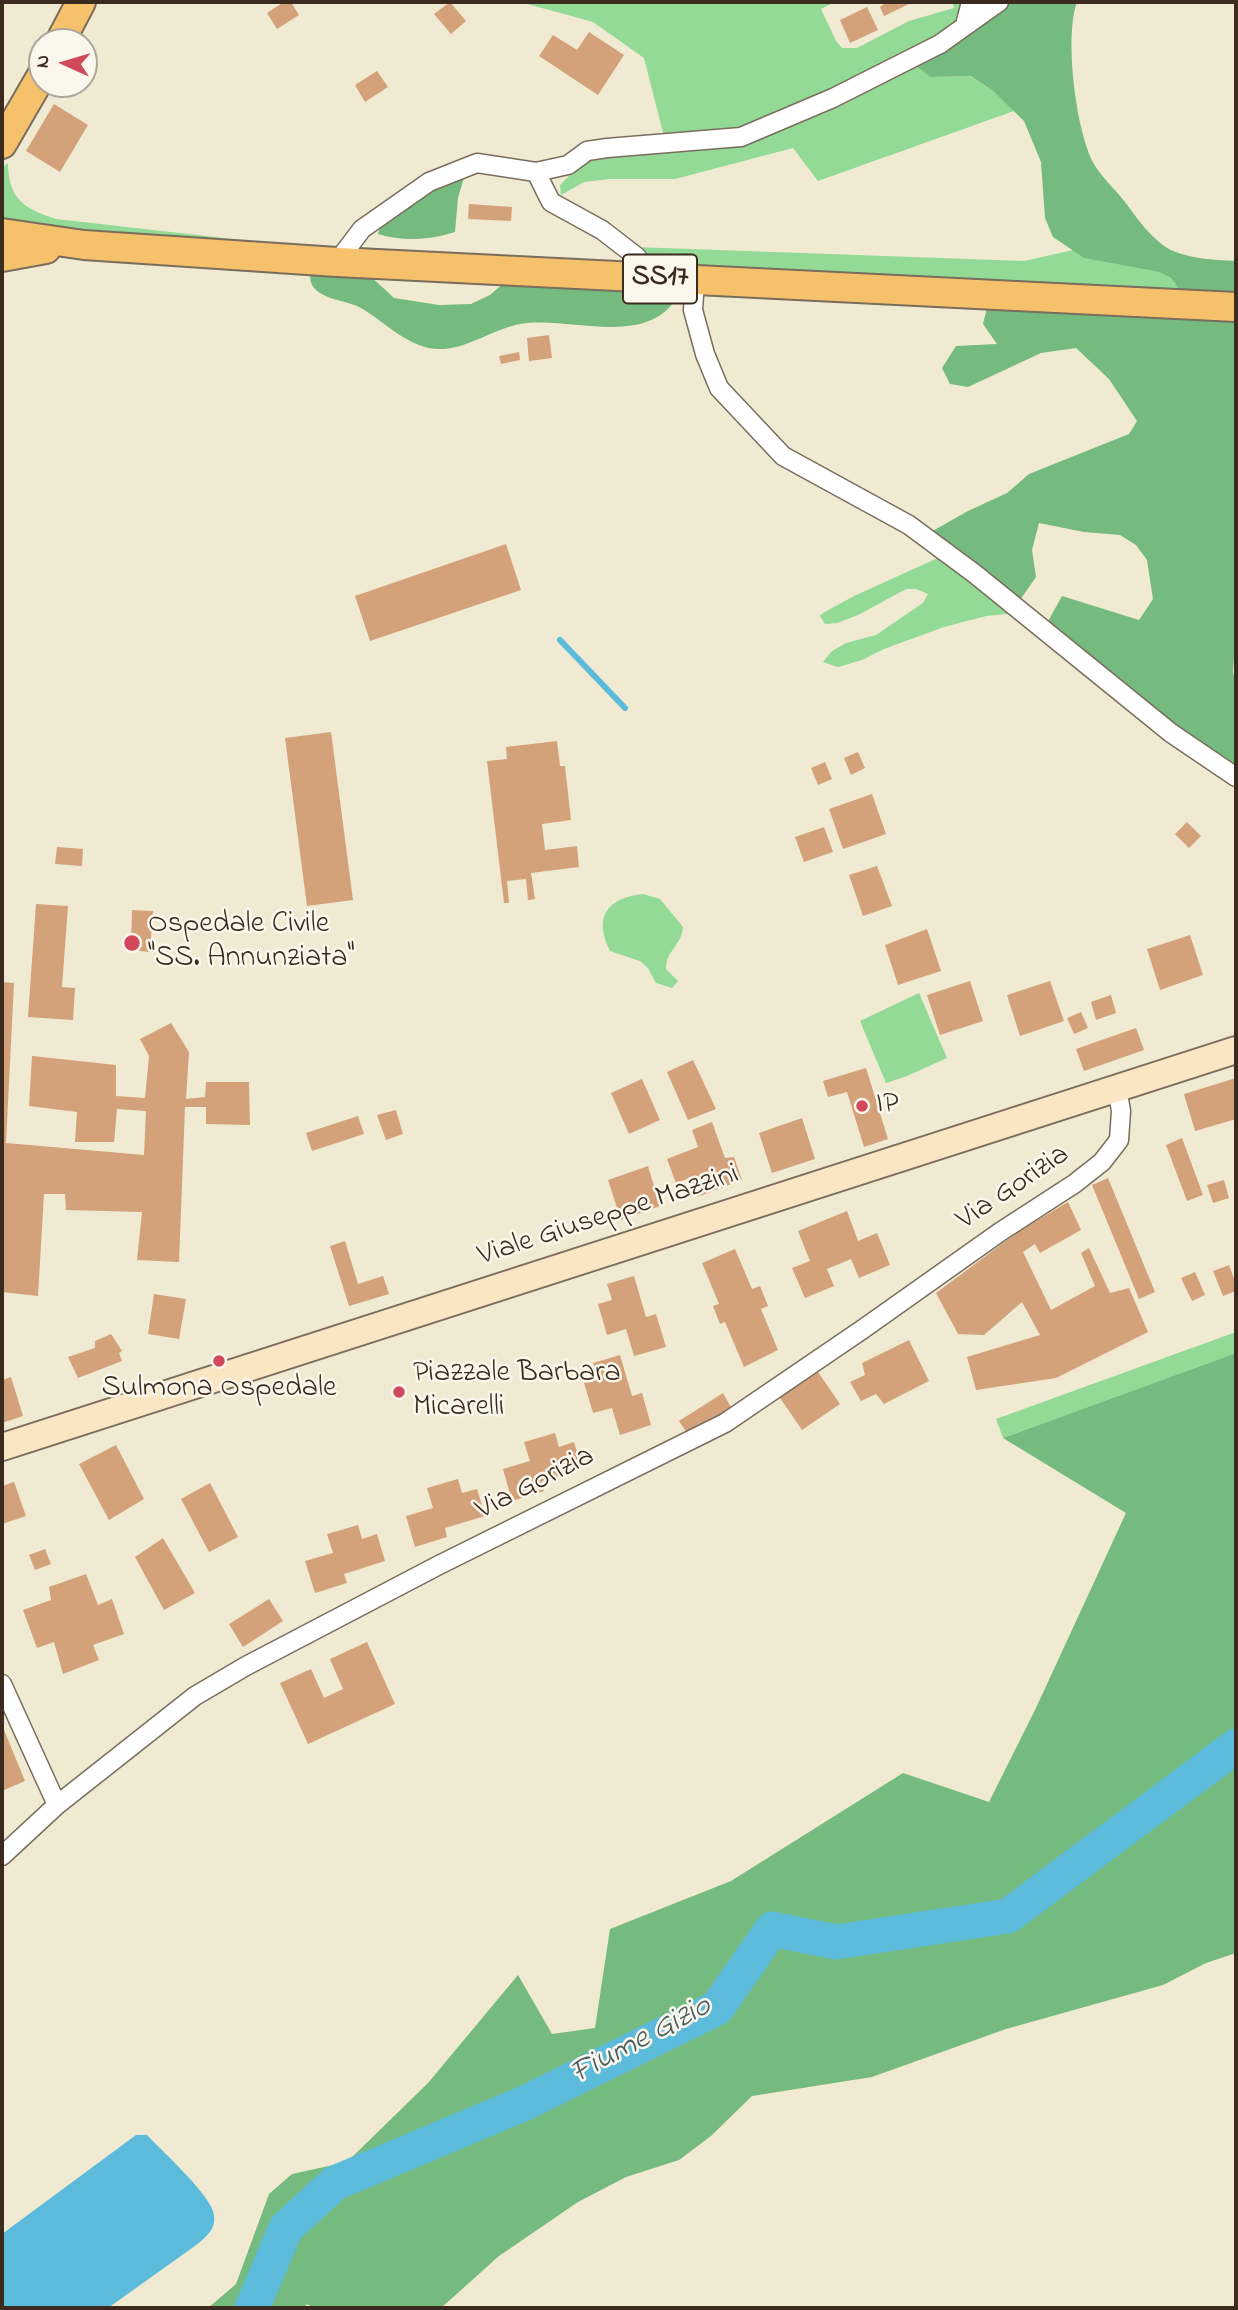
<!DOCTYPE html>
<style>
body{margin:0}
#map{position:relative;width:1238px;height:2310px;overflow:hidden;background:#efead1;font-family:"Indie Flower",sans-serif}
canvas{display:block}
.frame{position:absolute;inset:0;border:4px solid #3b2a1e;pointer-events:none}
.north{position:absolute;left:28px;top:28px;width:70px;height:70px;box-sizing:border-box;background:#fbf7ec;border:2px solid #aea59a;border-radius:50%;rotate:274deg;font-size:19px;font-weight:700;line-height:28px;text-align:center;color:#3b2a1e}
.north::after{content:'';display:block;margin:auto;width:24px;height:32px;background:#d1495b;clip-path:polygon(50% 0,100% 100%,50% 72%,0 100%)}
</style>
<div id="map">
<canvas width="1238" height="2310"></canvas>
<div class="frame"></div>
<div class="north">N</div>
</div>
<script>
const g = document.querySelector('canvas').getContext('2d');
g.lineJoin = 'round';
function fill(path, color) { g.fillStyle = color; g.fill(path, 'evenodd'); }
function stroke(path, color, width, dash) { g.strokeStyle = color; g.lineWidth = width; g.lineCap = dash ? 'butt' : 'round'; g.setLineDash(dash || []); g.stroke(path); }
function drawText(font, color, halo, rows, align = 'center') {
  g.font = font + ' "Indie Flower",sans-serif'; g.lineWidth = 5; g.setLineDash([]); g.textBaseline = 'middle'; g.strokeStyle = halo; g.fillStyle = color; for (const [text, x, y, turn = 0] of rows) {
    g.save(); g.translate(x, y); g.rotate((+turn || 0) * Math.PI / 180); g.textAlign = isNaN(turn) ? turn : align; if (halo) g.strokeText(text, 0, 0); g.fillText(text, 0, 0); g.restore();
  }
}
fill(new Path2D(`
 M520,2H835L821,9L836,41L842,48H857L909,21L954,8L952,2H999L965,25L741,137L666,144L644,58L593,22Z
 M912,63L930,77L969,76L992,90L1014,111L818,181L793,148L675,179H610L584,182L561,195L560,185L589,156L741,142Z
 M8,163C8,199 25,209 56,219L277,244L2,224V168Z
 M634,247L1024,261L1073,250L1085,258L1159,272L1171,278L1181,292L658,268Z
 M940,557L1017,613L986,616L944,627L884,649L862,660L838,667L823,662L832,651L846,643L876,635L923,603L928,594L916,589H906L858,615L837,623L825,624L820,616L823,613L854,596Z
 M643,894L660,899L683,927C681,947 666,950 666,969L678,981L672,988L656,983L648,968L640,961L610,951C593,917 607,898 643,894Z
 M919,993L947,1058L907,1076L886,1083L860,1021Z
 M1236,1332V1353L1003,1438L996,1419Z`), '#92da95');
fill(new Path2D(`
 M1012,2H1077C1064,37 1076,132 1094,164C1102,178 1115,189 1125,202C1137,218 1153,242 1173,251C1193,259 1215,260 1236,261V295L1181,292L1171,278L1159,272L1084,258L1053,237L1045,218L1041,162L1024,121L992,90L970,76L930,77L912,63L1002,5Z
 M465,174L458,198L455,232C430,240 403,242 378,234L381,224L394,211Z
 M309,269L367,273L394,298L439,305L471,304L490,295L505,282L681,290C652,352 572,315 520,324C494,329 470,347 444,349C409,351 387,322 359,307C346,300 321,300 312,285C310,281 310,273 309,269Z
 M988,304L1236,316V451L1234,453L1236,459V633L1233,671L1236,689V768L1184,737L1046,625L1062,596L1139,620L1153,599L1147,560L1136,545L1120,535L1084,532L1039,523L1032,550L1036,577L1018,603L929,533L968,511L1007,493L1029,474L1129,434L1137,421L1109,379L1076,348L1041,353L968,387L950,384L942,368L956,346L997,344L983,324Z
 M1236,1353V1953L1206,1963L1163,1985L1006,2029L872,2077L752,2096L711,2136L679,2160L626,2177L578,2202L499,2256L441,2308H314L307,2304L304,2308H208L236,2284L269,2194L292,2174L347,2162L428,2083L518,1975L552,2034L595,2028L610,1929L731,1881L903,1773L989,1802L1035,1710L1126,1513L1003,1438Z`), '#75ba7e');
fill(new Path2D(`
 M136,2135H147C161,2150 213,2197 214,2215C216,2228 208,2235 199,2243L108,2308H2V2234Z`), '#5cbbda');
stroke(new Path2D(`
 M560,640L625,708`), '#5cbbda', 6);
stroke(new Path2D(`
 M252,2308L286,2228L335,2183L525,2103L717,2008L772,1929L836,1942L1008,1916L1236,1746`), '#5cbbda', 35);
fill(new Path2D(`
 M284,2H291L299,15L277,29L267,13Z
 M450,2L466,21L451,34L434,14Z
 M887,2H908L909,4L884,16L880,7Z
 M867,7L878,30L850,43L840,20Z
 M589,32L624,55L598,95L539,56L553,35L577,50Z
 M377,71L388,87L365,102L355,85Z
 M54,104L88,125L60,172L26,151Z
 M469,204L512,207L511,221L468,219Z
 M549,335L552,358L529,361L527,338Z
 M519,352L520,360L501,364L499,356Z
 M506,544L521,590L370,641L355,596Z
 M331,732L353,900L307,906L285,738Z
 M557,741L560,766H565L571,820L542,824L545,850L577,846L579,867L531,873L535,899L528,900L526,879L507,881L509,903H504L487,761L507,759L506,747Z
 M858,752L865,768L851,775L844,758Z
 M825,762L832,779L818,785L811,768Z
 M872,794L886,834L843,849L829,809Z
 M1187,822L1201,836L1189,848L1175,834Z
 M824,827L833,852L804,862L795,837Z
 M57,847L83,849L82,866L55,864Z
 M877,866L892,906L863,916L849,875Z
 M36,904L68,906L62,987L75,988L73,1020L28,1017Z
 M132,910L153,911L150,952L131,950Z
 M927,929L941,971L898,985L885,945Z
 M1190,935L1203,975L1160,990L1147,949Z
 M970,981L983,1021L940,1035L927,995Z
 M1050,981L1064,1021L1020,1036L1007,995Z
 M2,982L14,983L6,1143L144,1155L146,1111L117,1109L114,1142H75L77,1112L29,1106L32,1056L116,1065V1096L145,1098L149,1056L140,1039L171,1023L189,1052L186,1099L205,1097L206,1082H249L250,1125L206,1124V1107H185L179,1262L137,1260L142,1212L66,1210L65,1194H44L38,1296L2,1292Z
 M1111,995L1116,1013L1096,1020L1091,1002Z
 M1081,1012L1088,1028L1074,1034L1067,1018Z
 M1136,1028L1144,1050L1084,1071L1076,1049Z
 M693,1060L716,1109L688,1120L667,1072Z
 M866,1068L888,1139L864,1147L847,1092L828,1097L823,1081Z
 M1236,1078V1119L1195,1131L1184,1094Z
 M642,1079L660,1120L629,1134L611,1093Z
 M396,1110L403,1134L386,1140L377,1115Z
 M358,1116L364,1134L312,1151L306,1133Z
 M802,1118L815,1159L772,1173L759,1133Z
 M712,1122L725,1158L734,1157L742,1180L697,1197L690,1178L676,1183L667,1159L698,1147L692,1130Z
 M1182,1138L1203,1195L1187,1201L1166,1145Z
 M648,1166L660,1206L621,1220L608,1180Z
 M1108,1178L1155,1292L1139,1299L1092,1185Z
 M1224,1180L1229,1198L1213,1203L1207,1185Z
 M1068,1202L1081,1230L1040,1253L1035,1244L1023,1252L1051,1310L1095,1286L1081,1253L1089,1248L1110,1293L1129,1288L1148,1332L1056,1378L976,1390L967,1357L1040,1335L1022,1302L984,1335L958,1334L936,1293L1018,1232Z
 M847,1211L858,1241L877,1233L890,1265L859,1278L851,1259L827,1269L834,1286L805,1298L792,1268L810,1261L798,1231Z
 M345,1241L358,1284L383,1276L389,1294L349,1306L330,1246Z
 M735,1249L752,1289L760,1286L768,1306L761,1309L778,1350L744,1367L725,1322L720,1324L713,1306L719,1304L702,1263Z
 M1229,1265L1236,1284V1291L1223,1296L1213,1271Z
 M1195,1272L1205,1295L1192,1301L1181,1278Z
 M634,1276L646,1317L656,1314L666,1347L634,1356L626,1329L607,1335L598,1304L612,1300L607,1284Z
 M154,1294L186,1299L179,1339L148,1334Z
 M111,1334L122,1351L119,1353L122,1361L78,1378L68,1357L95,1348V1341Z
 M909,1340L929,1381L884,1404L876,1394L861,1401L850,1382L865,1375L862,1363Z
 M620,1355L632,1396L642,1393L651,1425L620,1435L612,1408L593,1413L584,1383L598,1378L593,1363Z
 M816,1369L840,1404L802,1430L778,1395Z
 M11,1377L23,1416L2,1423V1380Z
 M723,1393L731,1407L689,1436L679,1421Z
 M555,1433L559,1447L574,1442L582,1469L542,1481L544,1491L512,1501L503,1469L530,1461L524,1442Z
 M116,1445L144,1499L109,1520L79,1464Z
 M458,1479L462,1493L477,1489L485,1516L445,1528L447,1537L415,1547L406,1516L433,1508L427,1488Z
 M14,1482L26,1516L2,1524V1486Z
 M210,1483L238,1537L209,1552L181,1499Z
 M358,1525L362,1539L377,1534L385,1561L344,1574L347,1583L315,1593L305,1561L333,1553L327,1534Z
 M163,1538L195,1593L164,1610L135,1557Z
 M45,1549L51,1564L35,1570L29,1555Z
 M86,1574L98,1605L112,1599L124,1634L93,1645L99,1660L63,1674L54,1642L37,1648L23,1610L51,1600L49,1587Z
 M269,1599L283,1621L243,1647L229,1624Z
 M367,1642L395,1704L308,1744L280,1683L311,1669L324,1698L343,1689L330,1659Z
 M2,1725L25,1781L2,1791Z`), '#d3a27a');
const minor = new Path2D(`
 M965,25L970,6L975,2
 M536,172L551,202L602,230L637,257L642,278
 M337,262L362,229L429,182L477,163L536,172L568,165L587,151L607,148L741,137L833,98L940,44L999,2
 M695,281L693,310L705,354L719,388L783,456L909,525L975,574L1171,733L1236,777
 M2,1684L57,1805
 M2,1856L57,1805L195,1696L246,1666L439,1565L725,1423L863,1329L1000,1232L1074,1184L1102,1162L1119,1140L1121,1111L1117,1088`);
const secondary = new Path2D(`
 M2,1447L1236,1050`);
const primary = new Path2D(`
 M60,42L81,2
 M2,144L42,75
 M2,233L84,245L337,262L1236,307
 M2,257L46,249`);
stroke(minor, '#7a6d5d', 21);
stroke(secondary, '#7a6d5d', 30);
stroke(primary, '#7a6d5d', 32);
stroke(minor, '#fff', 18);
stroke(secondary, '#fbe6c4', 26);
stroke(primary, '#f5c16b', 28);
for (const [x, y, r, color] of [
 [132,943,9,"#d1495b"],
 [862,1106,7,"#d1495b"],
 [219,1361,7,"#d1495b"],
 [399,1392,7,"#d1495b"]
]) { const dot = new Path2D(); dot.arc(x, y, r, 0, 2 * Math.PI); g.fillStyle = color; g.fill(dot); stroke(dot, '#fbf7ec', 2.5); }
for (const [x, y, w] of [
 [660,279,74]
]) { const box = new Path2D(); box.roundRect(x - w / 2, y - 24.5, w, 49, 5); g.fillStyle = '#fbf7ec'; g.fill(box); stroke(box, '#3b2a1e', 2); }
drawText('bold 28px', '#3b2a1e', null, [
 ["SS17",660,279]
]);
drawText('30px', '#3b2a1e', '#fbf7ec', [
 ["Ospedale Civile",148,926],
 ["\"SS. Annunziata\"",148,960],
 ["IP",876,1106],
 ["Piazzale Barbara",413,1375],
 ["Micarelli",413,1409],
 ["Sulmona Ospedale",219,1390,"center"]
], 'left');
drawText('30px', '#3b2a1e', '#fbf7ec', [
 ["Via Gorizia",1014,1189,-34],
 ["Viale Giuseppe Mazzini",609,1217,-18],
 ["Via Gorizia",536,1485,-27]
]);
drawText('italic 32px', '#475d60', '#fbf7ec', [
 ["Fiume Gizio",642,2042,-28]
]);
</script>
